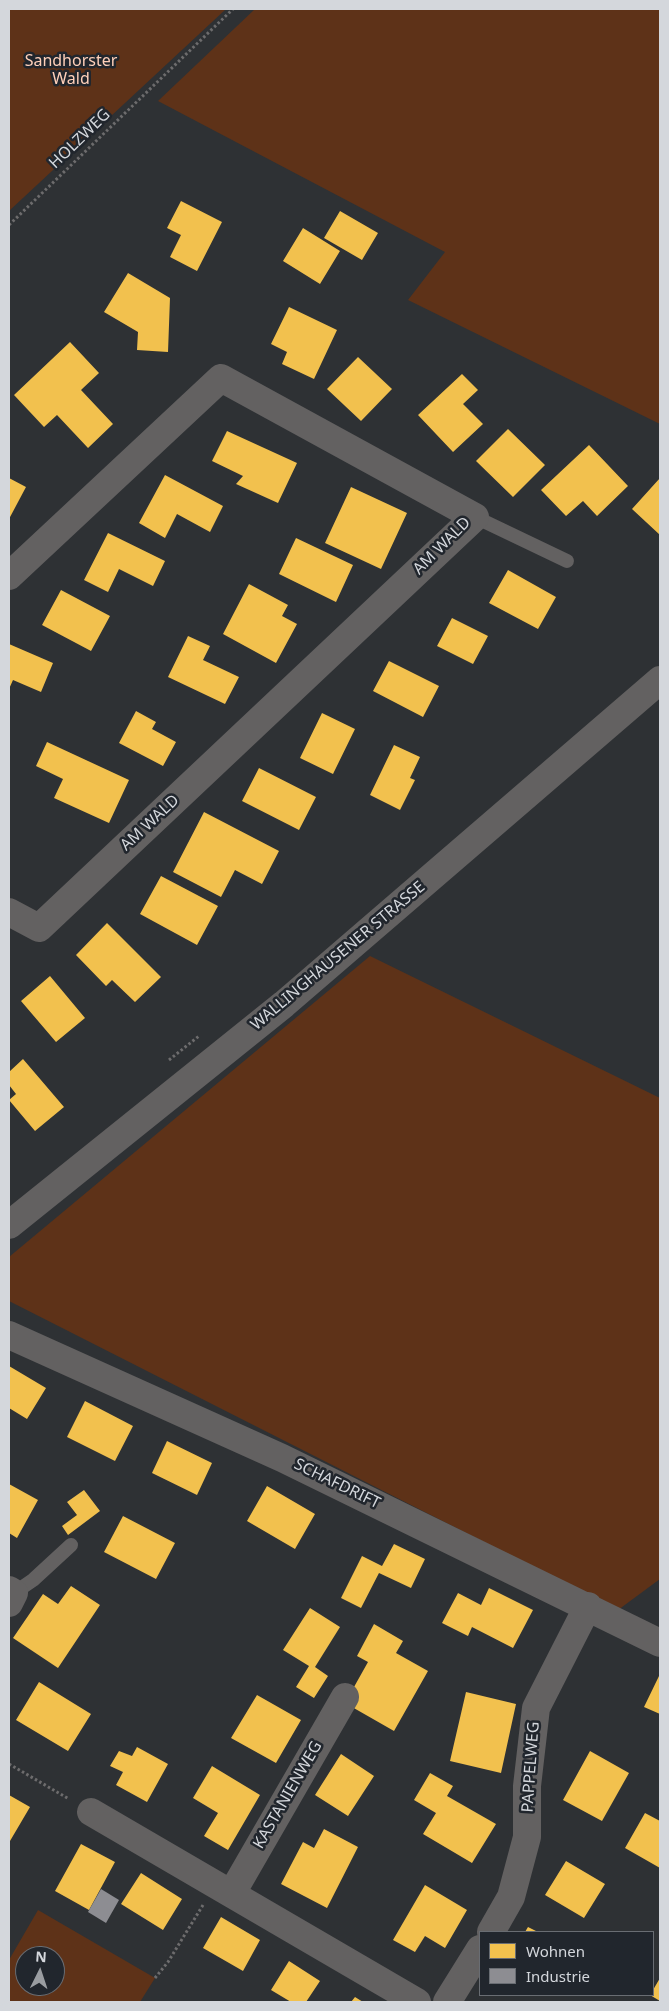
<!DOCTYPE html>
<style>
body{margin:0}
#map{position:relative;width:669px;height:2011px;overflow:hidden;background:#2e3134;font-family:"Noto Sans",sans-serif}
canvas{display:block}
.frame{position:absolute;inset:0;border:10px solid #d4d7dc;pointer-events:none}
.legend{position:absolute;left:479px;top:1931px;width:175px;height:65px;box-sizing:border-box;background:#21262d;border:1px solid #696d73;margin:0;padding:6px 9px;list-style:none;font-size:15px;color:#d4d7dc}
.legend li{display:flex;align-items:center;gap:10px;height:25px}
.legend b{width:25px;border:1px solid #696d73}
.north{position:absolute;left:15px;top:1946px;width:50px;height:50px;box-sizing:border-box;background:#21262d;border:1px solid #696d73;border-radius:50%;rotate:4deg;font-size:14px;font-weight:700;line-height:20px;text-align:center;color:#d4d7dc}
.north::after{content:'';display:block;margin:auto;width:18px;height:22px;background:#9a9da1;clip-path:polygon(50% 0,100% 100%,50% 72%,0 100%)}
</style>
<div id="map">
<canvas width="669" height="2011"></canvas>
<div class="frame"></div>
<ul class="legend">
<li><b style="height:14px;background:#f2c14e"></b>Wohnen</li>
<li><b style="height:14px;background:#8d8d92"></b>Industrie</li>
</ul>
<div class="north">N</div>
</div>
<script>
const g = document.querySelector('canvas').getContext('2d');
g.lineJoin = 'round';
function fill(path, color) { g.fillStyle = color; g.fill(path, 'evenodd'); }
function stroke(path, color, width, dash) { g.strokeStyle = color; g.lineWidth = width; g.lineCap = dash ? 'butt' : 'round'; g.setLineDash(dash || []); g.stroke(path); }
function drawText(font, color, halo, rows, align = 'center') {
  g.font = font + ' "Noto Sans",sans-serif'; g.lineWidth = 5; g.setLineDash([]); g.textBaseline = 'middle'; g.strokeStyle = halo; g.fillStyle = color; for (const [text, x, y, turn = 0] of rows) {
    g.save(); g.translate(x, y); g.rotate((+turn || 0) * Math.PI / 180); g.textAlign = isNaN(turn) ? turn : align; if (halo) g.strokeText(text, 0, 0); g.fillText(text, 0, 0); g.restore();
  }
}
fill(new Path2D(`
 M9,9H226L9,211Z
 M255,9H660V424L408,300L445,252L158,101Z
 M370,956L660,1098V1579L618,1610L9,1301V1257Z
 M38,1910L155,1978L140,2002H9V1960ZM25,1956H55V1986H25Z`), '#5e3218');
fill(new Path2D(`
 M181,201L222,222L197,271L170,257L181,235L167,228Z
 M340,211L378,233L362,260L324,238Z
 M303,228L340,251L320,284L283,261Z
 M128,273L170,298L168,352L137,350L138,332L104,312Z
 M289,307L337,330L314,379L282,364L287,352L271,344Z
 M70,342L99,373L81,390L113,424L88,448L57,415L44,427L14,395Z
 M358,357L392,389L361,421L327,389Z
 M462,374L478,390L463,404L483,424L453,452L418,415Z
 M508,429L545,465L513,497L476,461Z
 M227,431L297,463L278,503L236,484L243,476L212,461Z
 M589,445L628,486L597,516L583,501L566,516L541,490Z
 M165,475L223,506L210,532L177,514L165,538L139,523Z
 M9,478L26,487L9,519Z
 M660,478V535L632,509Z
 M351,487L407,513L381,569L325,543Z
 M108,533L165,561L153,586L119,569L108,592L84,580Z
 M296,538L353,565L336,602L279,574Z
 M508,570L556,597L538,629L489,603Z
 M249,584L288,605L282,616L297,624L276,663L223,634Z
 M61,590L110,616L91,651L42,625Z
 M452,618L488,636L473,664L437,646Z
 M188,636L210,646L203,660L239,677L225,704L168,677Z
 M9,644L53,663L41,692L13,680L9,689Z
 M389,661L439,686L423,717L373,691Z
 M136,711L156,722L152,729L176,742L163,766L119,743Z
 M322,713L355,729L333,774L300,758Z
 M47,742L129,780L109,823L54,798L63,779L36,766Z
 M394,745L420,757L410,778L415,780L400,810L370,795Z
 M259,768L316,797L299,830L242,801Z
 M204,812L279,851L262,884L235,870L221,897L173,872Z
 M161,876L218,906L197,945L140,914Z
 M107,923L161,977L135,1002L112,980L106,986L76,955Z
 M50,976L85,1018L56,1042L21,1001Z
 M23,1059L64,1107L35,1131L9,1100L16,1094L9,1085V1072Z
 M9,1366L46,1388L27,1419L9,1408Z
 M85,1401L133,1426L115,1461L67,1437Z
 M167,1441L212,1463L197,1495L152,1473Z
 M9,1484L38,1500L17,1538L9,1533Z
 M267,1486L315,1514L295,1549L247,1521Z
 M84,1490L100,1511L68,1535L62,1526L77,1515L67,1502Z
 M123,1516L175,1543L156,1579L104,1552Z
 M394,1544L425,1559L411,1588L379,1573L361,1608L341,1598L362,1556L382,1566Z
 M71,1586L100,1605L58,1668L13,1638L43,1594L58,1604Z
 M489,1588L533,1610L513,1648L472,1627L468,1636L442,1623L458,1593L481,1605Z
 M310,1608L340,1627L315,1667L328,1676L314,1698L296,1687L309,1666L283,1650Z
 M374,1624L403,1641L396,1653L428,1671L394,1731L345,1703L368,1662L357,1656Z
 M659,1676L660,1677V1714L644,1707Z
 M39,1682L91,1714L68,1751L16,1720Z
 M466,1692L516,1704L501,1773L450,1761Z
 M257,1695L301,1720L276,1763L231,1738Z
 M137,1747L168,1764L147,1802L116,1785L123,1772L110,1766L119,1751L132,1756Z
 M590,1751L629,1773L602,1821L563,1800Z
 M341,1754L374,1776L348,1816L315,1795Z
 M212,1766L260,1795L228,1850L204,1836L218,1813L193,1798Z
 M430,1773L453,1786L447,1796L496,1824L472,1863L423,1834L436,1813L414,1800Z
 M9,1795L30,1807L10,1841H9Z
 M645,1813L660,1821V1868L625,1848Z
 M324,1829L358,1847L327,1908L281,1884L303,1842L314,1848Z
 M81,1844L115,1862L89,1910L55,1891Z
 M566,1861L605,1884L584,1918L545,1895Z
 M141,1873L182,1899L163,1930L121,1904Z
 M425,1885L467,1910L445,1948L425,1936L415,1952L393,1940Z
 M221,1917L260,1940L243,1971L203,1948Z
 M528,1927L538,1932H525Z
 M289,1961L320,1981L306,2002H291L271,1990Z
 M660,1978V2001L650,1995H653V1990Z
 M355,1997L363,2002H351Z`), '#f2c14e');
fill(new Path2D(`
 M101,1889L119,1900L106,1923L88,1912Z`), '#8d8d92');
stroke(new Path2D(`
 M9,225L233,9
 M169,1060L199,1036
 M9,1764L69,1799
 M155,1978L168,1962L203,1905`), '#6d6c6d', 3, [2.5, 2.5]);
stroke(new Path2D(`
 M475,517L567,561
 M14,1593L33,1580L71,1545`), '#636161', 14);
stroke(new Path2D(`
 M9,576L221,378L475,517L39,928L9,912
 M9,1335L282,1458L660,1643
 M9,1590L14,1593L9,1603
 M91,1812L417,2002
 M232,1893L345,1697
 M491,1932L511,1897L527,1837V1786L536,1708L588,1606
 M447,2002L480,1949`), '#636161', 28);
stroke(new Path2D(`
 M9,1225L284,1004L660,680`), '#636161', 28);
drawText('16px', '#ffd0b9', '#21262d', [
 ["Sandhorster",71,61],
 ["Wald",71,79]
]);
drawText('16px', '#d4d7dc', '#21262d', [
 ["HOLZWEG",80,139,-44],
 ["AM WALD",442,546,-45],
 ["AM WALD",150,823,-43],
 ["WALLINGHAUSENER STRASSE",338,956,-40],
 ["SCHAFDRIFT",337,1484,26],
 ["PAPPELWEG",531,1767,-86],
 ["KASTANIENWEG",288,1795,-60]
]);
</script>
